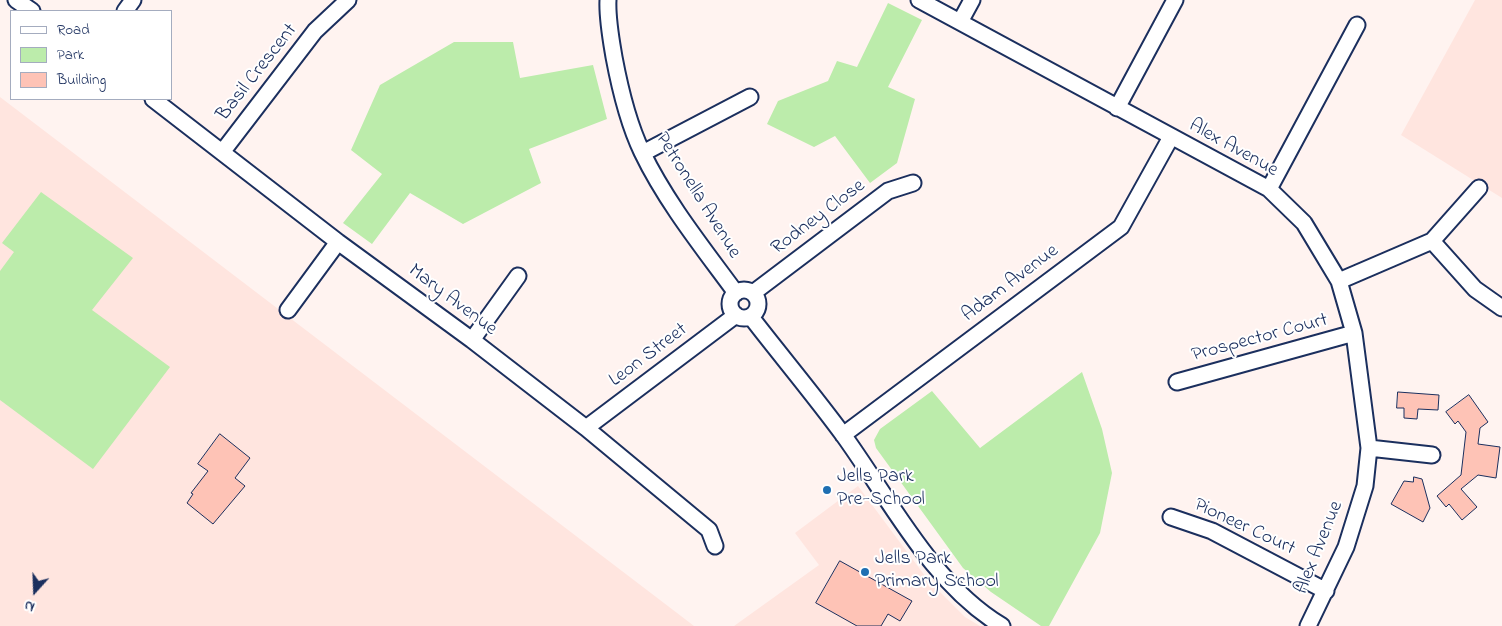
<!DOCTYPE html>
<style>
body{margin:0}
#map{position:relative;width:1502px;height:626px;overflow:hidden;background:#fff3f0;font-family:"Indie Flower",sans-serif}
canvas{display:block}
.legend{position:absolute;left:10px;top:10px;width:162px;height:90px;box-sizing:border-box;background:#fff;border:1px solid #a4acbf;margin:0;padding:6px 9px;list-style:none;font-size:15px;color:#1b2f5e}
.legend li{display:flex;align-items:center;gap:10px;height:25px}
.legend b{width:25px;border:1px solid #a4acbf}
.north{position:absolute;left:10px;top:566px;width:50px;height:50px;-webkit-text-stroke:4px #fff;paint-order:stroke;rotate:200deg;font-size:14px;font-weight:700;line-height:20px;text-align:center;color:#1b2f5e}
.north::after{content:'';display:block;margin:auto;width:18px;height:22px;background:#1b2f5e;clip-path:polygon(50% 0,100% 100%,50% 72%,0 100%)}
</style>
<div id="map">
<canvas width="1502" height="626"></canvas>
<ul class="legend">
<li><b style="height:6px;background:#fff"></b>Road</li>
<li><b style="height:14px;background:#bcecab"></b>Park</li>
<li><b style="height:14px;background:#fec3b6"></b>Building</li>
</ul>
<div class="north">N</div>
</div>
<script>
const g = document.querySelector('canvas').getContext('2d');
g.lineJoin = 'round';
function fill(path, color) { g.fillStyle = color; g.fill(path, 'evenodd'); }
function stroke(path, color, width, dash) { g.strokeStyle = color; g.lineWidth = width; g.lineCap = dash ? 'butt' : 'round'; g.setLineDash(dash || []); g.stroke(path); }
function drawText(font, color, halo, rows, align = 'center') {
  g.font = font + ' "Indie Flower",sans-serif'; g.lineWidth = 4; g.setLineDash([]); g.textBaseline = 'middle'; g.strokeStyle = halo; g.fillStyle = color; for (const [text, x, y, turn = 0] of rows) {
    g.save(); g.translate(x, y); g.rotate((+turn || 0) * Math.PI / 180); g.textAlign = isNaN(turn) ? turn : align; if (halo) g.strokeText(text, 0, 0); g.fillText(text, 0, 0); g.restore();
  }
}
fill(new Path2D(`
 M1475,0H1502V198L1401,135Z
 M0,97L681,616L694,626H0Z
 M858,486L928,580L965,617L980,626H734L819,565L795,533Z`), '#ffe5df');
fill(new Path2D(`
 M888,3L922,20L888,87L915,99L897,163L870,183L835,136L814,147L767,124L778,101L828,81L837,61L857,67Z
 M454,42H513L520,78L593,65L607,119L529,149L541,183L463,224L410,193L372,244L343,223L382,174L351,150L380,85Z
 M41,192L133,258L92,310L170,367L93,469L0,400V271L14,252L2,243Z
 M1082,372L1102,429L1112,473L1100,533L1049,626H1041L991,592L963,568L876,448L874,440L880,429L932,391L980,448Z`), '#bcecab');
const building = new Path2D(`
 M1398,392L1439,395L1438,410L1418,409L1417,419L1404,418V408H1397Z
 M1469,395L1488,422L1480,428L1478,444L1500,447L1496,478L1478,475L1461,489L1477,507L1462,520L1449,504L1446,507L1437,496L1461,475L1466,432L1458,421L1455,424L1446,412Z
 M220,434L250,458L235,478L245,486L213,524L187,503L193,494L191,493L208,471L198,464Z
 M1414,477L1422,479L1430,508L1423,522L1391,504L1404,481L1413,482Z
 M840,561L912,601L900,621L888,614L881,626H857L816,603Z`);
fill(building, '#fec3b6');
stroke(building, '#1b2f5e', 1);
const minor = new Path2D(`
 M16,0L32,11
 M608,0C607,18 611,39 614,57C620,89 628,123 642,152C666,202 703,248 736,293
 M919,0L1269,189L1304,223L1339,281L1354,333L1369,448L1365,486L1346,547L1308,626
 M125,11L133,0
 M960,22L972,0
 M153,99L338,242L472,340L586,428L709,530L715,546
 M1117,108L1175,0
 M223,151L315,31L348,0
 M643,153L750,97
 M1269,189L1357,25
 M1432,241L1475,289L1502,308
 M1339,281L1432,241L1479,188
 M730 304a14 14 0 1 1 28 0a14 14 0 1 1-28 0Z
 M753,293L888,191L913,183
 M288,310L338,242
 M751,317C781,356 814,395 844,436C891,501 932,584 1002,626
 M472,340L518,276
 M1177,382L1354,333
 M586,428L736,315
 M843,435L1121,227L1171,137
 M1369,448L1432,455
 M1171,517L1212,531L1326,591`);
stroke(minor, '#1b2f5e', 19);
stroke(minor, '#fff', 15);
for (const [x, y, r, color] of [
 [827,490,5,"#1f6fb2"],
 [865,572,5,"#1f6fb2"]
]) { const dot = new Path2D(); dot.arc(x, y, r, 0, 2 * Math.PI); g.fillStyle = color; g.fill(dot); stroke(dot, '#fff', 2); }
drawText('20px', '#1b2f5e', '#fff', [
 ["Basil Crescent",258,73,-52],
 ["Alex Avenue",1233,149,29],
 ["Petronella Avenue",697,196,58],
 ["Rodney Close",819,218,-37],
 ["Adam Avenue",1011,284,-37],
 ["Mary Avenue",452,301,37],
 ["Prospector Court",1260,339,-15],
 ["Leon Street",649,356,-37],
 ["Pioneer Court",1244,528,25],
 ["Alex Avenue",1320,548,-68]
]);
drawText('20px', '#1b2f5e', '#fff', [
 ["Jells Park",837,478],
 ["Pre-School",837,501],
 ["Jells Park",875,560],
 ["Primary School",875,583]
], 'left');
</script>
